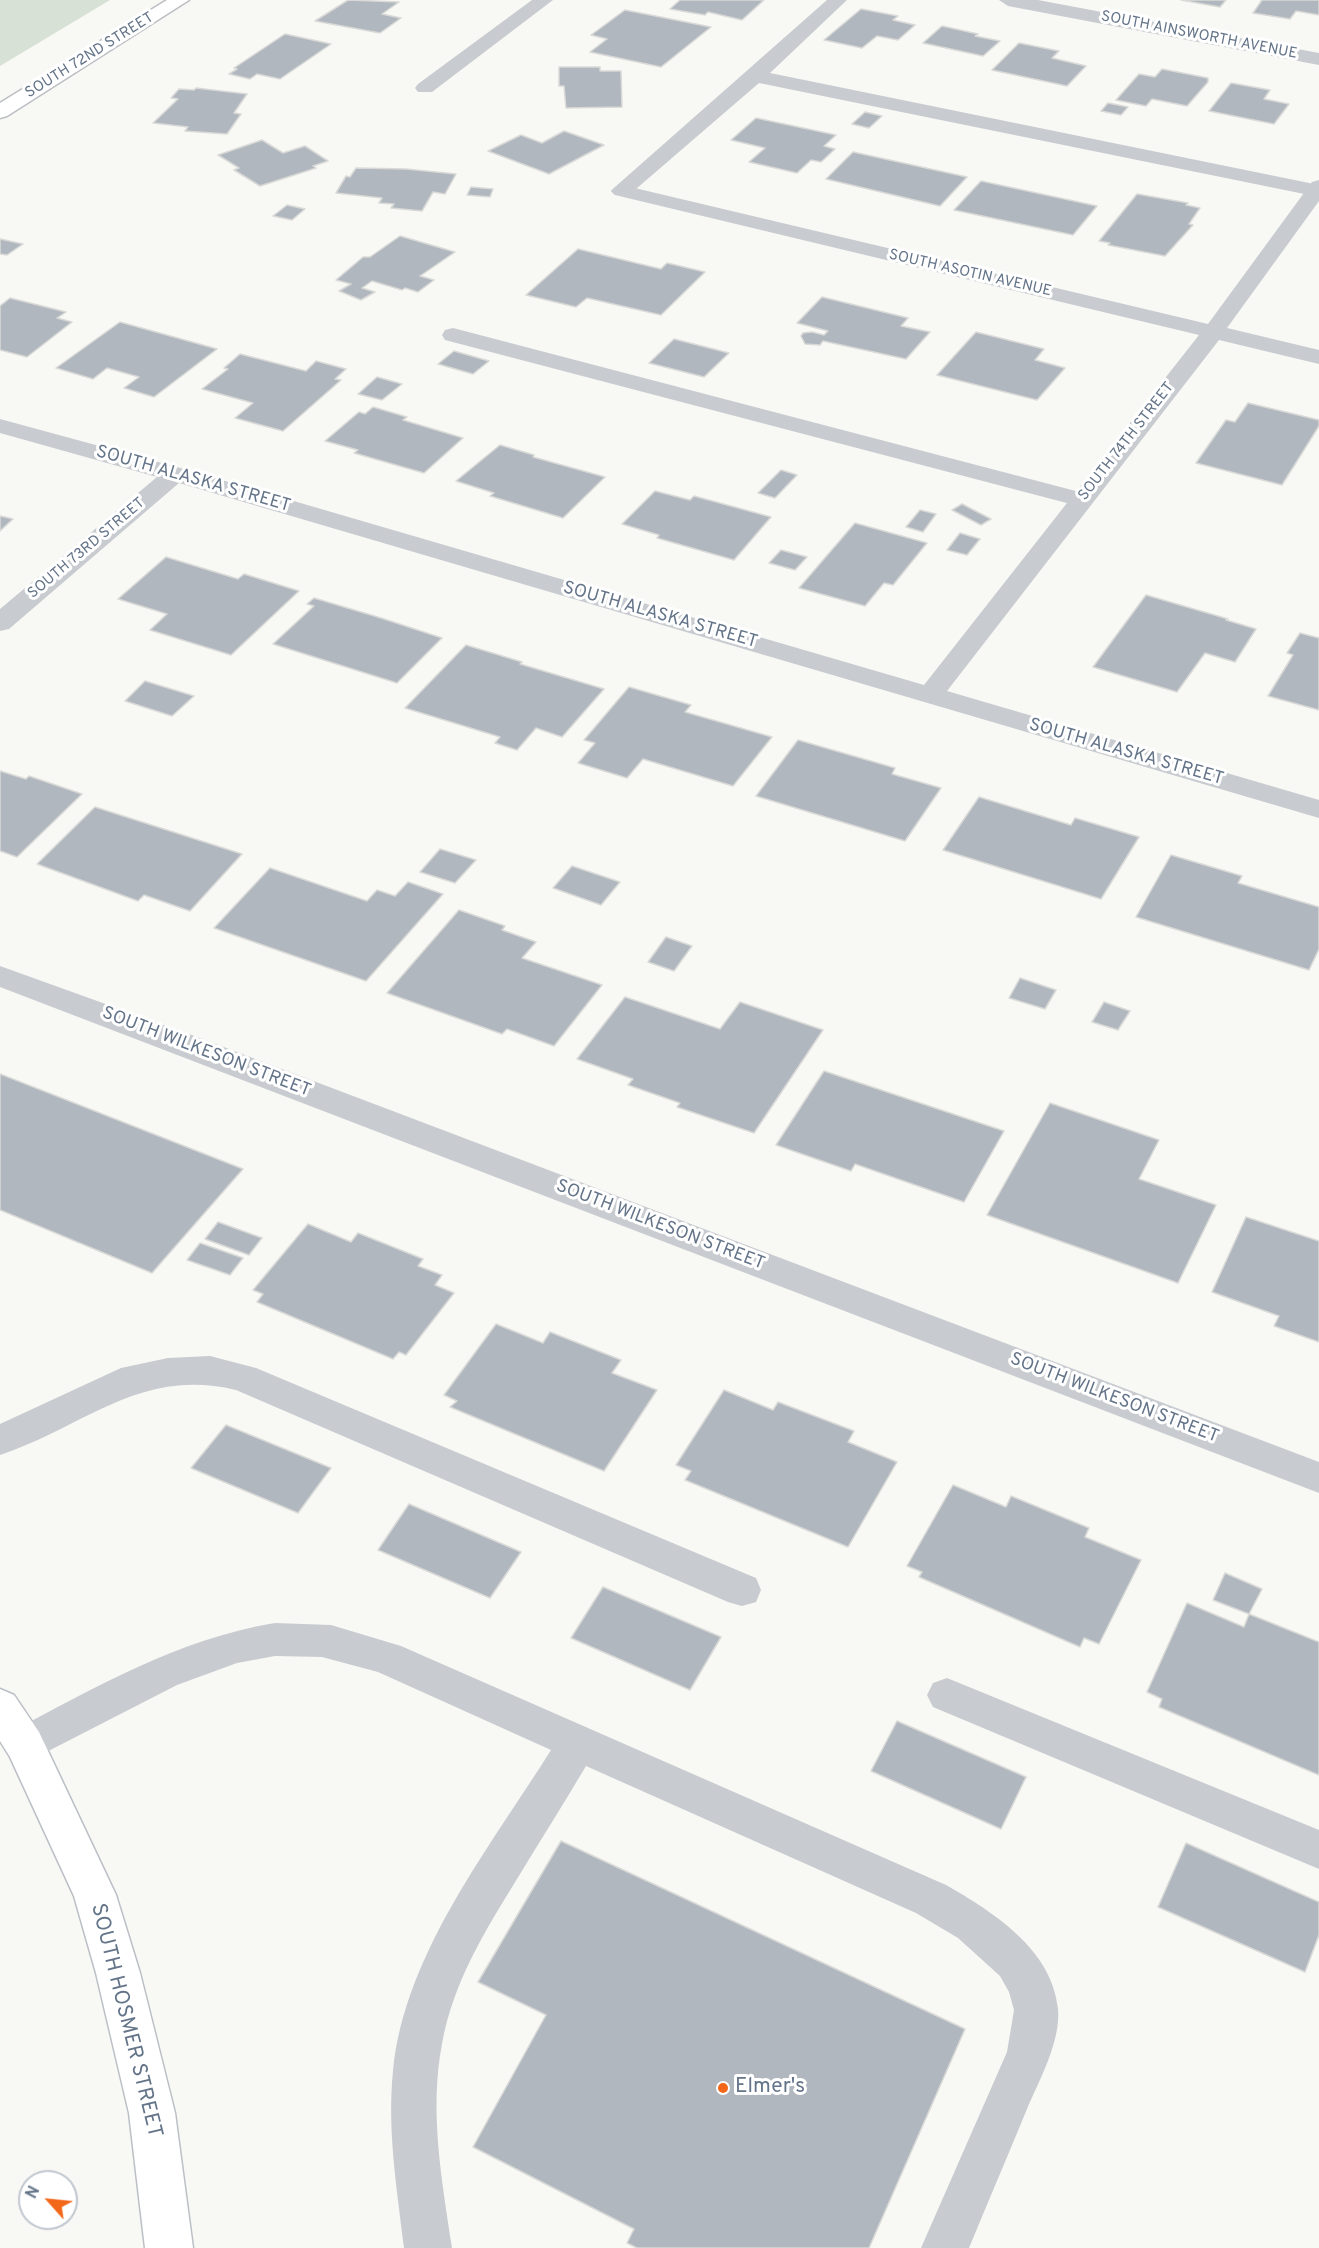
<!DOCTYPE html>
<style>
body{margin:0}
#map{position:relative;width:1319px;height:2248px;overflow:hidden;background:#f8f8f5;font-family:Overpass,sans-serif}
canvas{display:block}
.north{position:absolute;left:18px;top:2170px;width:60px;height:60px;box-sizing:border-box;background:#fff;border:2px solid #c1c7d0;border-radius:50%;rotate:297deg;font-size:16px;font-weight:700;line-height:24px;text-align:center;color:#647489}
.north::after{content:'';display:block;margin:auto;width:21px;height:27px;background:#f3671a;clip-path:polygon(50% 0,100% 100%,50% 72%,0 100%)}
</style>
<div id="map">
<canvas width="1319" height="2248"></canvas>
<div class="north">N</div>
</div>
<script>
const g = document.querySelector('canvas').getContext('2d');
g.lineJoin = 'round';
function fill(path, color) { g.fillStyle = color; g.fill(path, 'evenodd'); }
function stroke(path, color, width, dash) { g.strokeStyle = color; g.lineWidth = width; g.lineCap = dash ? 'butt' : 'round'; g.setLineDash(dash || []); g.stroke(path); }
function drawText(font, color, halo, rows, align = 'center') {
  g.font = font + ' Overpass,sans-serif'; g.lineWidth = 6; g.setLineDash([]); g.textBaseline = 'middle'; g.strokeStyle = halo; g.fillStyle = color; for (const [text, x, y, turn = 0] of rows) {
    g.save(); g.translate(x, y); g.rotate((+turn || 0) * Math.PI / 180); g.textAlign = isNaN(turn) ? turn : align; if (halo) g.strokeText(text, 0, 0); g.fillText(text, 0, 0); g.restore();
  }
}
fill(new Path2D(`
 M0,0H110L0,66Z`), '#d8e1d6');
const building = new Path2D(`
 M348,0L399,2L382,14L401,18L380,33L315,21Z
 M680,0H764L742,20L708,12L705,15L670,9Z
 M1181,0H1226L1220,7Z
 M1262,0H1319V15L1296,11L1290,19L1253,13Z
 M861,9L898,16L893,20L915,25L898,40L877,36L862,48L824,40Z
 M625,10L711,27L661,67L590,52L607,39L591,35Z
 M942,26L978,34L975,36L1000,41L983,56L923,43Z
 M285,34L331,44L280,79L257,74L250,79L229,74L237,69L234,68Z
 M1019,43L1059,51L1052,58L1086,66L1067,86L992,70Z
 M559,67H600V71H621L622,107L566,108L564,86H559Z
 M1162,69L1208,78V82L1187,106L1152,99L1146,106L1116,100L1139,74L1155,77Z
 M1231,83L1270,90L1264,99L1289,104L1274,124L1209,111Z
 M196,88L247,94L234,113L241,114L227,134L185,131L188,127L153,123L178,99L171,98L179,89L194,90Z
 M1108,103L1128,107L1121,115L1101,111Z
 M865,112L882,116L869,128L852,124Z
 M756,118L836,135L824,146L835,149L821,162L811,160L797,173L749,162L765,148L731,140Z
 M564,131L604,145L549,174L488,151L521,135L542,143Z
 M262,140L283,153L305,146L328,161L313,166L316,168L260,186L234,170L239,168L218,155Z
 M853,152L967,177L940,206L826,179Z
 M356,168L406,169L456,174L445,194L433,192L422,211L391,208L394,204L379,203L382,198L336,193L346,176L350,177Z
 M981,181L1097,206L1073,235L954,210Z
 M471,187L493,189L490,197L467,195Z
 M1137,194L1188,203L1186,205L1200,208L1189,224L1193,225L1165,256L1108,245L1110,243L1099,241Z
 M287,205L305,209L292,220L273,216Z
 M400,236L455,252L420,276L434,280L418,292L405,288L402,290L372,281L362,288L375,292L361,300L339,291L351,284L336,280L363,257H370Z
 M0,239L23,244L7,255L0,254Z
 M578,249L661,269L667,263L705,272L661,315L587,298L576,307L526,295Z
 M822,297L908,318L901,326L930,332L906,359L823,341L820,345L805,344L801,336L803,333L812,332L824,335L828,331L797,323Z
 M10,298L66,312L57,318L72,322L27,357L0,350V306Z
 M120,322L217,349L154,397L124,388L139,377L107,368L93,379L56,368Z
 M976,332L1044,349L1035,360L1065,368L1037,400L937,375Z
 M674,339L729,353L704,377L649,363Z
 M454,351L489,361L473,374L438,364Z
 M240,354L306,371L316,361L346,369L335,379L341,380L283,431L235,418L253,403L202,389L228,369L224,368Z
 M377,377L402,384L382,400L358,394Z
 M1248,403L1319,420V426L1282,485L1196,463L1226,420L1235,422Z
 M373,407L407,417L403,420L463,438L424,473L354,453L358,450L325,441L359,412L365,414Z
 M500,445L534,455L533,457L605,477L563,518L490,496L494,493L456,481Z
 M781,470L797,475L775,498L758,493Z
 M655,491L690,500L694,496L771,517L734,560L657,538L659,535L622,524Z
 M962,504L991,519L981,525L952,510Z
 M920,510L936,514L923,532L906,527Z
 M0,516L13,519L0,531Z
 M855,523L927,543L893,585L884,583L865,606L799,588Z
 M960,533L980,539L967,555L947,550Z
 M781,550L807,557L795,570L769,563Z
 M166,557L238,579L244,574L299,591L231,655L150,630L167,614L118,599Z
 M1146,595L1228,619L1226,620L1256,629L1235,662L1205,653L1177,692L1093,667Z
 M314,598L381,618L442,638L397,683L273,644L314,606L307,604Z
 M1300,633L1319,638V710L1268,696L1293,655L1287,653Z
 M466,645L522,662L520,664L604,689L562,737L536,728L517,750L495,743L500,737L405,708Z
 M145,681L194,696L172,716L125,701Z
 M629,687L691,705L685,712L772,737L733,786L643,759L627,778L578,763L595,743L584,740Z
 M798,740L895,768L892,774L941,788L905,841L756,796Z
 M0,771L26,779L29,776L82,794L17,857L0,851Z
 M979,797L1071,825L1075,818L1139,837L1101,899L943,850Z
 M95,807L242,854L190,911L144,895L138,901L37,864Z
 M440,849L476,860L455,883L420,872Z
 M1171,855L1242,876L1238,883L1319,907V949L1309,970L1136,917Z
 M572,866L620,882L601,905L553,888Z
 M270,868L367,901L377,890L395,896L408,882L443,894L366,981L214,928Z
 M459,910L505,926L502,930L536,942L522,958L602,985L554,1046L507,1029L502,1034L387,993Z
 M666,937L692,946L674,971L648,962Z
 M1020,978L1056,990L1045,1009L1009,998Z
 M625,997L720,1029L740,1002L823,1030L754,1133L677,1107L680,1103L628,1085L633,1079L577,1059Z
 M1104,1002L1130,1011L1118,1030L1092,1022Z
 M824,1071L1004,1131L964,1202L855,1164L851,1171L776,1145Z
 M0,1074L243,1169L152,1273L0,1210Z
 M1050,1103L1159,1140L1139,1179L1216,1205L1178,1283L987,1215Z
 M1246,1217L1319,1241V1342L1274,1326L1279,1316L1212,1292Z
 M218,1222L262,1238L249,1255L205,1239Z
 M308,1224L351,1242L358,1233L423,1259L418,1266L442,1275L435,1285L454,1293L406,1355L399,1352L393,1359L257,1302L263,1294L253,1290Z
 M200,1243L243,1258L230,1275L187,1260Z
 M496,1324L543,1343L550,1332L621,1360L612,1373L657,1390L604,1471L450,1407L457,1401L444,1395Z
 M724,1390L773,1410L778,1402L854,1431L848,1442L897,1462L848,1547L685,1480L691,1471L676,1465Z
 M226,1425L331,1468L298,1513L191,1468Z
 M953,1485L1006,1507L1011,1496L1089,1528L1085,1537L1141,1560L1099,1644L1084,1638L1080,1647L919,1577L922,1572L907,1566Z
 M409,1504L521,1552L490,1598L378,1550Z
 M1225,1573L1262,1589L1249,1614L1213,1600Z
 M603,1587L721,1637L690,1690L571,1638Z
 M1187,1603L1244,1627L1249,1614L1319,1642V1775L1159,1707L1162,1699L1147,1692Z
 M897,1721L1026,1777L1001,1829L871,1771Z
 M561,1841L965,2029L869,2248H637L627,2243L634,2229L473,2147L546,2015L478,1982Z
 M1186,1843L1319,1902V1935L1305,1972L1158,1907Z`);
fill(building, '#b0b7bf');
stroke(building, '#d9dad7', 1.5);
const secondary = new Path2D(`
 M0,1689L14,1695L39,1732L116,1895L140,1973L175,2113L193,2248H145L129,2113L96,1973L74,1896L10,1757L0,1741Z`);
const primary = new Path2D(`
 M167,0H189L7,116L0,118V103Z`);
stroke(secondary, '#bcc0c6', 3);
stroke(primary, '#bbbec3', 3);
fill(new Path2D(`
 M827,0H847L770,73L1319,185V197L759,83L629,195H615L611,191L615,187Z
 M453,328L1091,495L1094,500L1091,505L1082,507L445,340L442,335L445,330Z
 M210,1356L256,1368L756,1578L761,1590L756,1602L742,1606L728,1602L236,1390C139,1367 85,1427 0,1455V1424L121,1368L168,1358Z
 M275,1623L331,1625L401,1646L946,1885C993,1912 1052,1949 1058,2009C1061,2041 1039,2081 1027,2109C1008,2155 988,2202 969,2248H921L1007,2052L1014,2010L1009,1992L1000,1976L958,1938L916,1913L586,1766C564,1803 540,1841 517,1879C485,1931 453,1982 442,2044C429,2111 442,2181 452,2248H404C397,2189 387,2130 393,2071C404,1954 491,1846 551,1750L378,1672L322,1657L275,1656L237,1663L177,1685L25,1763L11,1758L5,1745L11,1732C96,1687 178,1639 275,1623Z
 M947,1678L1319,1830V1869L933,1707L927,1695L933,1683Z`), '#c8cbcf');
fill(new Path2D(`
 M532,0H553L432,92H418L415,88L418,84Z
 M999,0H1038L1319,53V65L1008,6Z
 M1319,180V201L1227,328L1319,350V364L1219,340L947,691L1319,800V818L179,483L9,629L0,631V609L157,477L0,433V419L184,469L924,685L1199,335L615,195L611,191L615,187L622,185L1208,324L1312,182Z
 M0,966L200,1038L1319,1462V1493L0,987Z`), '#c8cbcf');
fill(secondary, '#fff');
fill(primary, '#fff');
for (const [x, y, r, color] of [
 [723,2088,6,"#f3671a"]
]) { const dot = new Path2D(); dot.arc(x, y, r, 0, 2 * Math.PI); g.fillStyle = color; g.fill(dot); stroke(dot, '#fff', 2); }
drawText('15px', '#647489', '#fff', [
 ["SOUTH AINSWORTH AVENUE",1199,36,11],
 ["SOUTH 72ND STREET",90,56,-32],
 ["SOUTH ASOTIN AVENUE",970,274,13],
 ["SOUTH 74TH STREET",1127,442,-52],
 ["SOUTH 73RD STREET",87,549,-40]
]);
drawText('18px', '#647489', '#fff', [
 ["SOUTH ALASKA STREET",193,480,16],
 ["SOUTH ALASKA STREET",660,616,16],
 ["SOUTH ALASKA STREET",1126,753,16],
 ["SOUTH WILKESON STREET",206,1053,21],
 ["SOUTH WILKESON STREET",660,1226,21],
 ["SOUTH WILKESON STREET",1114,1399,21]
]);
drawText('21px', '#647489', '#fff', [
 ["SOUTH HOSMER STREET",125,2021,76]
]);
drawText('21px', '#647489', '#fff', [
 ["Elmer's",735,2088]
], 'left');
</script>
